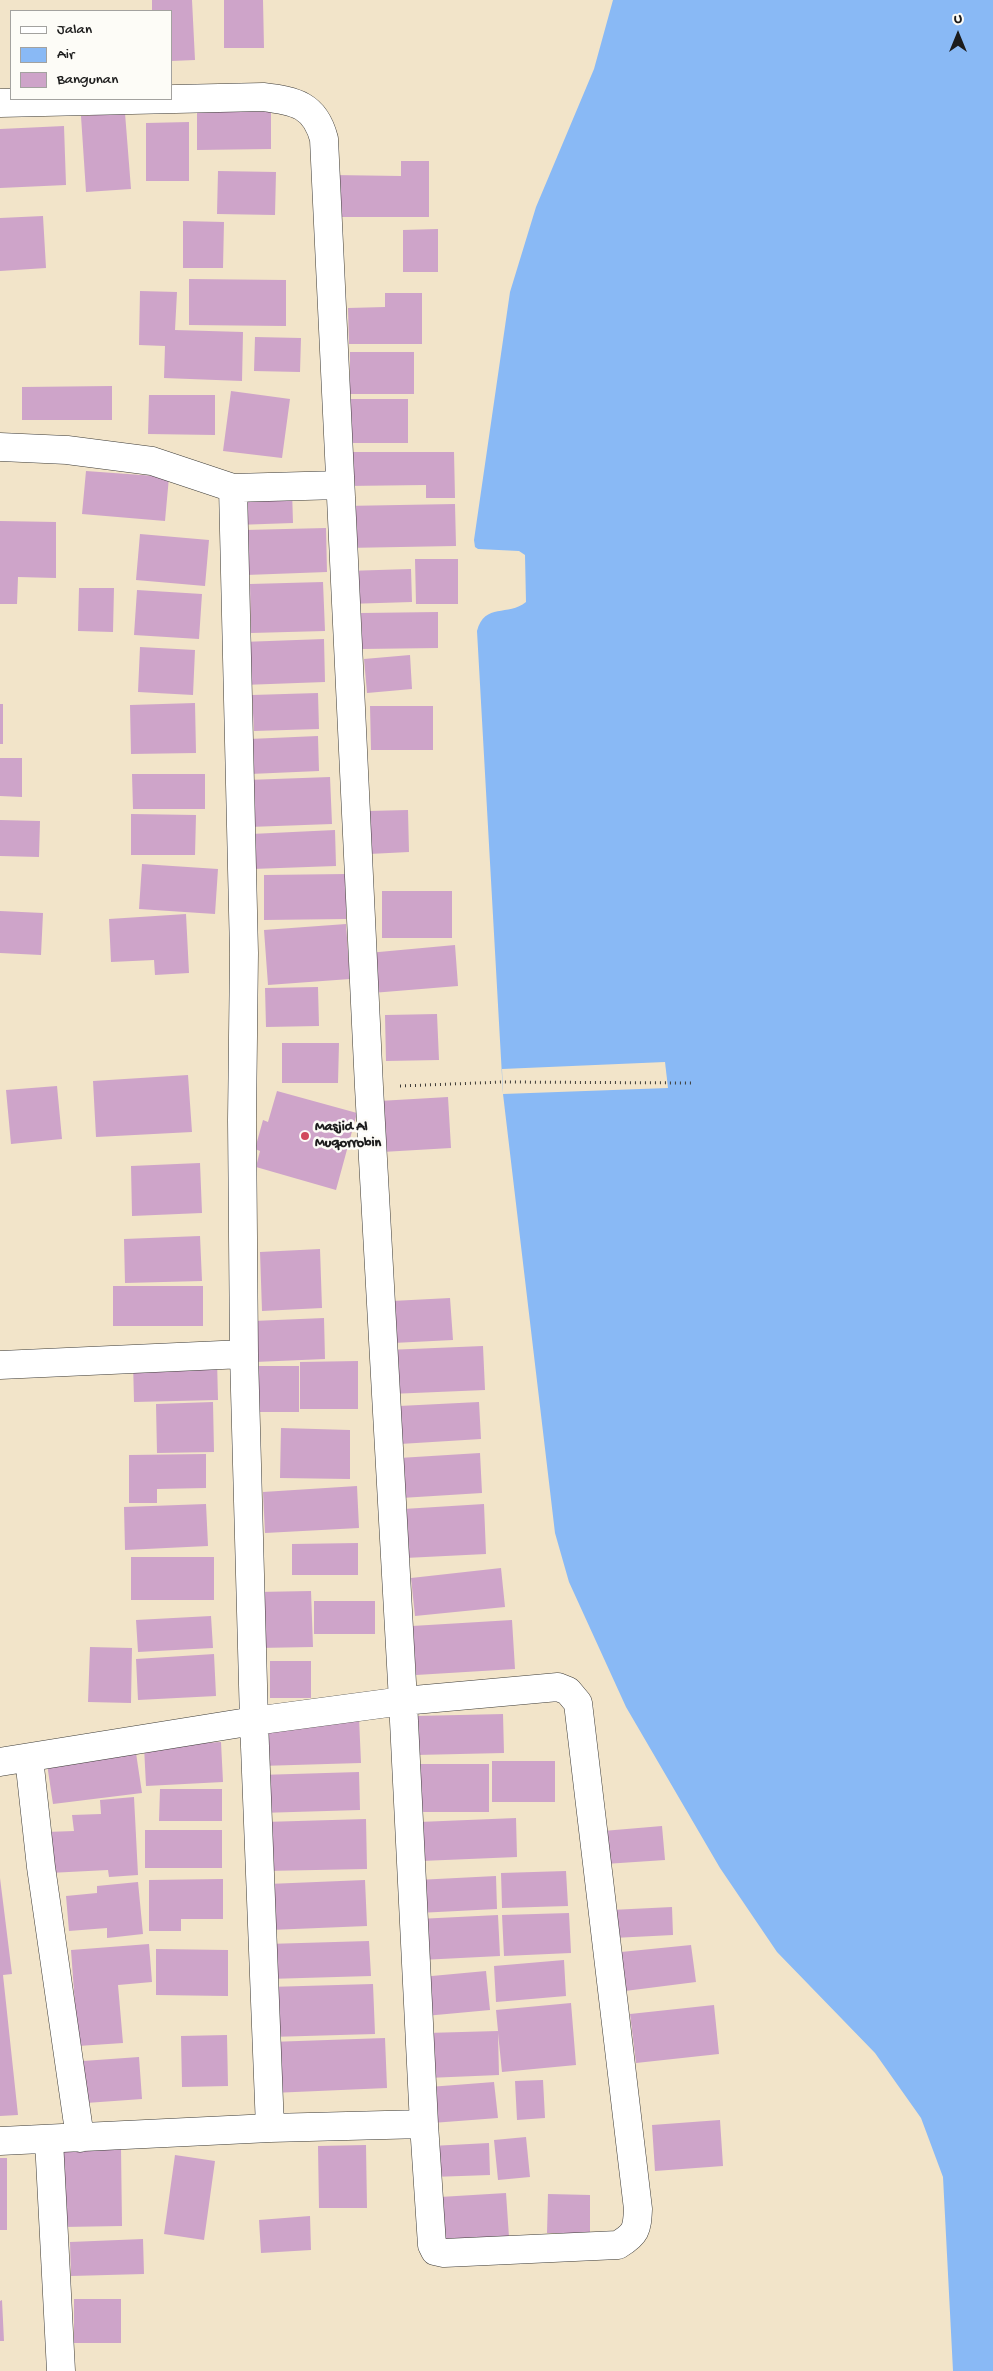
<!DOCTYPE html>
<style>
body{margin:0}
#map{position:relative;width:993px;height:2371px;overflow:hidden;background:#f2e4c9;font-family:"Gochi Hand",sans-serif}
canvas{display:block}
.legend{position:absolute;left:10px;top:10px;width:162px;height:90px;box-sizing:border-box;background:#fdfcf7;border:1px solid #a3a29f;margin:0;padding:6px 9px;list-style:none;font-size:15px;color:#1c1c1c}
.legend li{display:flex;align-items:center;gap:10px;height:25px}
.legend b{width:25px;border:1px solid #a3a29f}
.north{position:absolute;left:933px;top:10px;width:50px;height:50px;-webkit-text-stroke:4px #fdfcf7;paint-order:stroke;rotate:0deg;font-size:14px;font-weight:700;line-height:20px;text-align:center;color:#1c1c1c}
.north::after{content:'';display:block;margin:auto;width:18px;height:22px;background:#1c1c1c;clip-path:polygon(50% 0,100% 100%,50% 72%,0 100%)}
</style>
<div id="map">
<canvas width="993" height="2371"></canvas>
<ul class="legend">
<li><b style="height:6px;background:#fff"></b>Jalan</li>
<li><b style="height:14px;background:#89b9f5"></b>Air</li>
<li><b style="height:14px;background:#cea4c9"></b>Bangunan</li>
</ul>
<div class="north">U</div>
</div>
<script>
const g = document.querySelector('canvas').getContext('2d');
g.lineJoin = 'round';
function fill(path, color) { g.fillStyle = color; g.fill(path, 'evenodd'); }
function stroke(path, color, width, dash) { g.strokeStyle = color; g.lineWidth = width; g.lineCap = dash ? 'butt' : 'round'; g.setLineDash(dash || []); g.stroke(path); }
function drawText(font, color, halo, rows, align = 'center') {
  g.font = font + ' "Gochi Hand",sans-serif'; g.lineWidth = 5; g.setLineDash([]); g.textBaseline = 'middle'; g.strokeStyle = halo; g.fillStyle = color; for (const [text, x, y, turn = 0] of rows) {
    g.save(); g.translate(x, y); g.rotate((+turn || 0) * Math.PI / 180); g.textAlign = isNaN(turn) ? turn : align; if (halo) g.strokeText(text, 0, 0); g.fillText(text, 0, 0); g.restore();
  }
}
fill(new Path2D(`
 M613,0H993V2371H953L943,2177L921,2118L875,2053L777,1952L720,1868L626,1707L569,1582L555,1533L503,1094L477,631C485,602 508,617 526,602L525,555L519,551L478,549L475,547L474,540L510,292L536,207L594,69Z`), '#89b9f5');
fill(new Path2D(`
 M665,1062L668,1088L503,1094L502,1069Z`), '#f2e4c9');
fill(new Path2D(`
 M152,0H192L195,60L171,61V11H152Z
 M224,0H263L264,48H224Z
 M271,107V149L197,150V108Z
 M125,113L131,189L86,192L81,116Z
 M189,122V181H146V123Z
 M64,126L66,185L0,188V129Z
 M401,161H429V217H333V175L401,176Z
 M218,171L276,172L275,215L217,214Z
 M43,216L46,268L0,271V218Z
 M183,221L224,222L223,268H183Z
 M438,229V272H403V230Z
 M189,279L286,280V326L189,325Z
 M140,291L177,292L175,330L243,332L242,381L164,378L165,346L139,345Z
 M385,293H422V344H349L348,308L385,307Z
 M255,337L301,338L300,372L254,371Z
 M350,352H414V394H350Z
 M112,386V420H22V387Z
 M231,391L290,399L282,458L223,451Z
 M149,395H215V435L148,434Z
 M349,399H408V443H349Z
 M346,452H454L455,498H426V485L346,486Z
 M86,471L169,477L165,521L82,514Z
 M292,490L293,523L236,525L235,492Z
 M455,504L456,546L345,548L344,506Z
 M0,521L56,522V578L18,577L17,604H0Z
 M326,528L327,572L246,575L245,530Z
 M140,534L209,540L205,586L136,580Z
 M415,559H458V604H416Z
 M411,569L412,602L347,604L346,571Z
 M323,582L325,631L251,633L250,584Z
 M79,588H114L113,632L78,631Z
 M137,590L202,594L199,639L134,635Z
 M438,612V648L362,649L361,613Z
 M324,639L325,682L243,685L242,642Z
 M140,647L195,650L193,695L138,692Z
 M410,655L412,689L367,693L364,659Z
 M318,693L319,729L254,731L252,695Z
 M195,703L196,753L131,754L130,705Z
 M0,704H3V744H0Z
 M370,706H433V750H371Z
 M318,736L319,771L250,774L249,739Z
 M0,758H22V797L0,796Z
 M132,774H205V809H133Z
 M330,777L332,824L249,827L247,780Z
 M408,810L409,852L369,854L368,811Z
 M131,814L196,815L195,855H131Z
 M0,820L40,821L39,857L0,856Z
 M335,830L336,866L252,869L251,834Z
 M142,864L218,869L215,914L139,909Z
 M346,874V919L264,920V875Z
 M382,891H452V938H382Z
 M0,911L43,913L41,955L0,953Z
 M186,914L189,973L155,975L154,960L111,962L109,919Z
 M346,924L350,979L268,985L264,930Z
 M455,945L458,986L372,993L368,953Z
 M318,987L319,1026L266,1027L265,988Z
 M437,1014L439,1060L386,1061L385,1015Z
 M282,1043H339L338,1083H282Z
 M188,1075L192,1132L96,1137L93,1081Z
 M57,1086L62,1139L11,1144L6,1090Z
 M277,1091L357,1113L336,1190L256,1167L260,1151L255,1149L263,1120L268,1122Z
 M448,1097L451,1148L382,1152L379,1101Z
 M200,1163L202,1213L132,1216L131,1166Z
 M200,1236L202,1281L125,1283L124,1239Z
 M320,1249L322,1308L262,1311L260,1252Z
 M113,1286H203V1326H113Z
 M450,1298L453,1340L393,1343L392,1301Z
 M324,1318L325,1359L255,1362L253,1321Z
 M483,1346L485,1390L390,1394L387,1350Z
 M217,1359L218,1400L134,1402L133,1361Z
 M358,1361V1409H300V1362Z
 M247,1366H299V1412H247Z
 M213,1402L214,1452L157,1453L156,1404Z
 M479,1402L481,1439L400,1444L399,1406Z
 M281,1428L350,1430V1479L280,1478Z
 M480,1453L482,1493L401,1498L399,1458Z
 M206,1454V1488L157,1489V1503H129V1455Z
 M357,1486L359,1528L265,1533L263,1492Z
 M206,1504L208,1546L125,1550L124,1507Z
 M484,1504L486,1554L405,1558L403,1509Z
 M358,1543V1575H292V1544Z
 M131,1557H214V1600H131Z
 M501,1568L505,1607L415,1616L411,1578Z
 M311,1591L313,1647L258,1648L257,1592Z
 M314,1601H375V1634H314Z
 M211,1616L213,1648L138,1652L136,1620Z
 M512,1620L515,1669L416,1675L412,1626Z
 M90,1647L132,1648L131,1703L88,1702Z
 M214,1654L216,1696L138,1700L136,1659Z
 M270,1661H311V1698H270Z
 M503,1714L504,1753L416,1755L415,1716Z
 M359,1718L361,1763L260,1766L258,1721Z
 M221,1742L223,1782L146,1786L144,1746Z
 M136,1753L142,1793L53,1804L47,1764Z
 M492,1761H555V1802H492Z
 M415,1764H489V1812H415Z
 M359,1772L360,1810L260,1813L259,1775Z
 M160,1789H222V1821H159Z
 M134,1797L138,1875L109,1877L108,1870L49,1873L46,1832L74,1831L72,1815L101,1814L100,1800Z
 M516,1818L517,1857L421,1861L419,1822Z
 M366,1819L367,1869L265,1871L264,1822Z
 M662,1826L665,1860L605,1864L603,1831Z
 M145,1830H222V1868H145Z
 M566,1871L568,1906L502,1908L501,1873Z
 M496,1876L497,1909L418,1913L417,1880Z
 M0,1878L12,1974L3,1975L18,2115L0,2116Z
 M223,1879V1919H181V1931H149V1880Z
 M365,1880L367,1926L270,1930L268,1884Z
 M138,1882L143,1934L107,1938V1928L69,1931L66,1896L97,1893V1886Z
 M672,1907L673,1935L613,1938L611,1910Z
 M569,1913L571,1953L504,1956L502,1915Z
 M498,1915L500,1956L421,1960L418,1919Z
 M369,1941L371,1976L268,1979L267,1944Z
 M149,1944L152,1982L118,1985L123,2043L78,2046L71,1950Z
 M691,1945L696,1982L625,1991L621,1952Z
 M156,1949L228,1950V1996L156,1995Z
 M564,1960L566,1996L496,2002L494,1966Z
 M486,1971L490,2010L425,2016L421,1977Z
 M373,1984L375,2034L270,2037L268,1987Z
 M571,2003L576,2065L502,2072L498,2033L499,2075L427,2078L426,2033L498,2031L496,2010Z
 M714,2005L719,2054L636,2063L630,2014Z
 M227,2035L228,2086L182,2087L181,2036Z
 M385,2038L387,2088L272,2093L270,2042Z
 M139,2057L142,2099L86,2103L83,2061Z
 M543,2080L545,2118L517,2120L515,2081Z
 M494,2082L498,2118L432,2123L429,2087Z
 M720,2120L723,2166L655,2171L652,2125Z
 M526,2137L530,2177L498,2180L494,2140Z
 M489,2143L490,2175L432,2177L431,2146Z
 M366,2145L367,2208H319L318,2146Z
 M121,2148L122,2226L63,2227L61,2149Z
 M175,2155L215,2161L204,2240L164,2234Z
 M0,2158H7V2230H0Z
 M506,2193L509,2237L443,2241L440,2197Z
 M548,2194L590,2195V2233H547Z
 M310,2216L311,2250L261,2253L259,2220Z
 M143,2239L144,2274L71,2276L70,2242Z
 M74,2299H121V2343H74Z
 M2,2300L4,2341H0V2301Z`), '#cea4c9');
const minor = new Path2D(`
 M0,103L263,97C296,101 315,105 324,139L369,1087L403,1701L424,2124L270,2128L0,2141
 M0,447L67,450L152,461L233,488L244,953L242,1120L244,1354L254,1721L270,2128
 M233,488L340,485
 M0,1365L244,1354
 M29,1758L41,1867L80,2138
 M0,1762L254,1721L403,1701L558,1687L568,1691L578,1703L638,2209C637,2230 636,2234 618,2245L444,2253L435,2251L432,2245L424,2124
 M49,2140L61,2371`);
stroke(minor, '#3c3a36', 29);
stroke(new Path2D(`
 M400,1086L503,1082L691,1083`), '#3c3a36', 3, [1, 4]);
stroke(minor, '#fff', 28);
for (const [x, y, r, color] of [
 [305,1136,5,"#d1495b"]
]) { const dot = new Path2D(); dot.arc(x, y, r, 0, 2 * Math.PI); g.fillStyle = color; g.fill(dot); stroke(dot, '#fdfcf7', 2); }
drawText('bold 14px', '#1c1c1c', '#fdfcf7', [
 ["Masjid Al",315,1128],
 ["Muqorrobin",315,1144]
], 'left');
</script>
